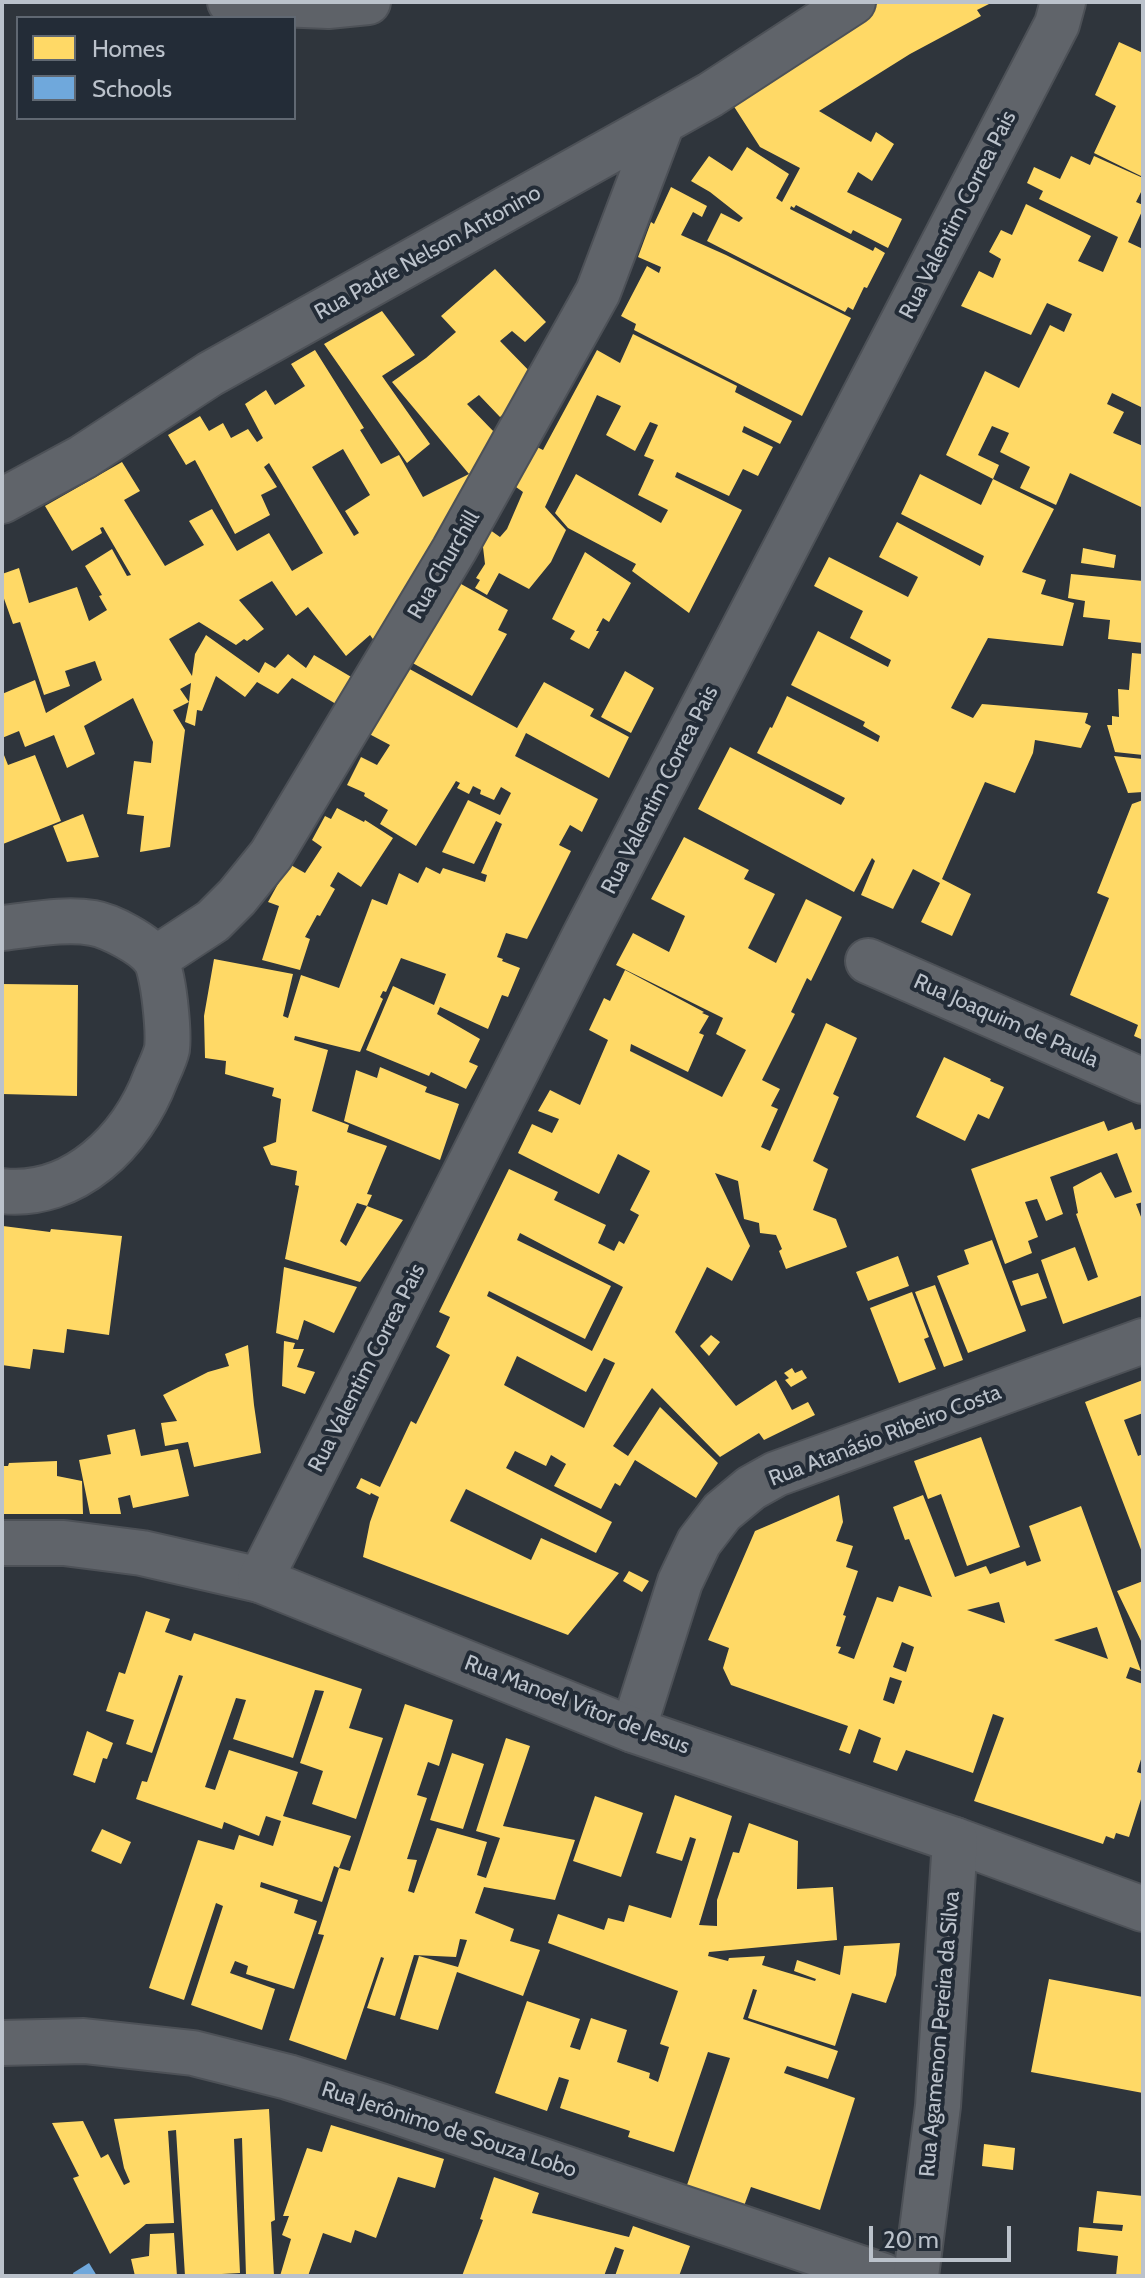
<!DOCTYPE html>
<meta charset="utf-8">
<style>
body{margin:0}
#map{position:relative;width:1145px;height:2278px;overflow:hidden;background:#2f353c;font-family:Cabin,sans-serif}
canvas{display:block}
.frame{position:absolute;inset:0;border:4px solid #bbc2cb;pointer-events:none}
.legend{position:absolute;left:16px;top:16px;width:280px;height:104px;box-sizing:border-box;background:#232c37;border:2px solid #606872;margin:0;padding:10px 14px;list-style:none;font-size:24px;color:#bbc2cb}
.legend li{display:flex;align-items:center;gap:16px;height:40px}
.legend b{width:40px;border:2px solid #606872}
.scale{position:absolute;left:869px;top:2226px;width:142px;height:36px;box-sizing:border-box;border:4px solid #bbc2cb;border-top:0;padding-left:10px;font-size:24px;line-height:28px;white-space:nowrap;color:#bbc2cb;-webkit-text-stroke:6px #232c37;paint-order:stroke}
</style>
<div id="map">
<canvas width="1145" height="2278"></canvas>
<div class="frame"></div>
<ul class="legend">
<li><b style="height:22px;background:#ffd966"></b>Homes</li>
<li><b style="height:22px;background:#6fa8dc"></b>Schools</li>
</ul>
<div class="scale">20 m</div>
</div>
<script>
const g = document.querySelector('canvas').getContext('2d');
g.lineJoin = 'round';
function fill(path, color) { g.fillStyle = color; g.fill(path, 'evenodd'); }
function stroke(path, color, width, dash) { g.strokeStyle = color; g.lineWidth = width; g.lineCap = dash ? 'butt' : 'round'; g.setLineDash(dash || []); g.stroke(path); }
function drawText(font, color, halo, rows, align = 'center') {
  g.font = font + ' Cabin,sans-serif'; g.lineWidth = 8; g.setLineDash([]); g.textBaseline = 'middle'; g.strokeStyle = halo; g.fillStyle = color; for (const [text, x, y, turn = 0] of rows) {
    g.save(); g.translate(x, y); g.rotate((+turn || 0) * Math.PI / 180); g.textAlign = isNaN(turn) ? turn : align; if (halo) g.strokeText(text, 0, 0); g.fillText(text, 0, 0); g.restore();
  }
}
fill(new Path2D(`
 M881,2H993L977,10L981,16L910,54L819,111L871,142L876,132L894,144L872,181L858,172L847,192L902,219L888,248L853,230L851,234L796,205L794,208L791,206L790,209L873,251L875,247L885,253L867,288L864,287L853,310L848,307L845,312L707,241L721,213L739,222L743,218L710,192L691,181L709,156L732,171L747,147L789,174L776,198L782,202L800,168L760,147L733,105L844,22Z
 M1119,42L1143,53V177L1094,153L1116,106L1095,95Z
 M1071,156L1090,165L1094,156L1143,178L1141,186L1143,188L1136,202L1143,205V209L1128,242L1143,249V353L1141,357L1143,358V408L1112,393L1107,404L1124,412L1113,433L1143,446V508L1070,473L1056,505L1020,488L1030,467L1000,452L1009,433L992,426L978,455L999,465L993,479L946,455L985,371L1019,388L1050,325L1064,332L1072,314L1047,303L1031,335L961,306L979,271L993,278L1001,259L989,252L1001,230L1012,235L1026,204L1091,236L1078,261L1103,272L1118,237L1039,199L1043,191L1027,183L1034,167L1060,179Z
 M671,187L707,206L702,217L693,212L681,235L726,255L851,318L802,416L634,330L636,324L621,316L647,266L659,273L661,267L638,257L651,222L654,224Z
 M495,269L546,322L525,342L512,331L500,341L540,382L500,417L479,395L467,404L495,433L489,439L495,444L375,642L370,635L346,656L308,607L296,616L272,581L239,600L264,629L247,641L244,639L236,645L199,622L169,639L192,676L195,654L206,635L259,673L265,662L275,668L288,654L306,668L314,655L353,678L336,704L292,678L278,694L257,682L245,697L216,676L202,711L197,710L195,726L185,722L189,702L191,683L180,689L189,702L173,710L185,730L170,847L140,852L144,816L127,814L134,761L151,763L153,742L133,698L84,726L95,754L67,768L54,735L25,747L19,731L2,738V694L35,680L46,713L102,680L95,661L65,671L70,686L44,695L20,622L13,624L2,593V574L19,568L29,603L77,587L89,621L107,610L99,596L102,595L85,566L112,549L127,576L131,575L103,527L100,528L102,533L72,551L45,506L122,462L140,491L124,500L165,566L204,545L189,521L212,509L237,551L269,533L292,571L323,553L269,463L264,467L277,487L261,495L270,515L235,534L195,460L186,465L168,435L200,416L209,431L223,423L231,438L248,429L257,442L263,438L245,404L266,390L275,405L305,386L291,364L315,350L364,428L360,430L381,464L399,455L423,497L469,474L392,382L426,358L456,332L441,316ZM343,449L370,495L345,511L359,533L354,536L312,467Z
 M382,311L415,355L382,376L430,444L407,463L324,344Z
 M633,334L737,386L735,392L792,421L780,444L744,426L742,432L773,447L758,476L743,469L729,496L677,472L675,477L742,510L689,613L632,571L636,564L568,528L555,513L576,474L661,523L668,510L638,495L654,460L644,456L658,425L650,422L635,451L606,435L621,406L597,395L545,507L566,530L551,562L529,589L499,573L487,595L475,588L480,580L476,578L485,564L481,530L483,525L500,537L507,529L523,492L509,482L531,444L543,450L597,350L620,363Z
 M920,474L981,505L993,479L1054,509L1022,572L1046,580L1041,594L1074,603L1063,646L988,638L951,708L973,718L982,704L1088,713L1085,723L1091,726L1081,748L1035,740L1033,753L1015,793L985,782L942,879L971,894L952,936L921,922L940,883L913,869L893,909L861,895L875,861L872,858L854,892L698,809L730,747L841,805L845,798L757,753L770,727L772,728L787,696L878,742L880,736L863,726L865,722L791,685L818,631L888,667L891,660L850,638L863,611L814,586L829,557L908,597L918,577L879,557L897,522L980,566L984,556L901,514Z
 M1083,548L1116,555L1114,568L1081,563Z
 M585,552L631,583L609,622L603,618L596,631H599L589,649L570,639L575,631L552,619Z
 M1071,574L1143,581V643L1108,639L1110,620L1083,617L1085,601L1068,598Z
 M452,579L508,610L498,630L507,634L472,696L409,661Z
 M1132,653L1143,654V755L1115,752L1107,725H1112V716L1119,717L1118,689L1129,690Z
 M395,661L517,728L544,682L594,709L590,716L629,737L609,778L526,733L516,754L515,756L598,799L582,832L570,825L559,845L571,851L527,939L506,933L497,957L503,959L502,961L520,968L508,997L502,995L488,1029L440,1007L437,1014L480,1039L469,1062L478,1066L466,1089L431,1072L429,1076L366,1050L393,986L434,1005L446,974L401,958L386,992L383,991L380,997L383,999L360,1052L295,1036L294,1040L328,1050L312,1111L349,1125L347,1132L387,1146L367,1194L372,1195L367,1206L357,1203L340,1241L346,1246L367,1206L403,1220L360,1282L285,1259L299,1186L295,1185L297,1171L271,1165L263,1147L276,1142L281,1099L272,1096L274,1088L225,1074L226,1061L205,1058L204,1016L214,959L293,974L283,1016L288,1018L301,975L339,988L372,899L387,905L399,873L418,883L426,867L440,874L443,868L485,882L487,875L481,873L502,824L496,821L474,864L442,852L468,800L500,815L511,793L501,787L494,800L480,794L481,790L473,786L469,794L457,788L460,783L456,781L416,846L380,824L388,810L364,796L365,793L347,785L361,757L377,765L390,745L356,727Z
 M625,671L654,688L631,733L601,717Z
 M2,750L8,765L35,755L61,821L3,844Z
 M1114,756L1143,759V792L1128,793Z
 M1143,800V1040L1134,1036L1138,1025L1070,995L1109,898L1097,893L1132,804Z
 M337,808L364,822L365,820L393,838L361,887L338,872L330,886L335,889L320,916L317,915L305,937L310,939L300,970L262,960L279,906L268,902L289,864L305,873L322,847L312,840L325,816L331,819Z
 M83,814L99,857L67,862L53,826Z
 M684,837L749,870L744,879L775,894L748,948L776,963L806,899L842,917L811,981L807,978L791,1012L795,1014L762,1080L780,1089L771,1106L778,1109L761,1147L770,1151L826,1023L857,1038L833,1094L839,1097L813,1161L828,1169L813,1210L836,1219L847,1247L786,1269L779,1251L782,1249L776,1235L760,1233L759,1223L744,1219L738,1181L715,1173L750,1246L732,1281L707,1267L675,1332L736,1406L776,1380L792,1410L808,1402L815,1415L764,1440L759,1433L720,1457L652,1388L613,1446L628,1456L660,1407L718,1463L696,1498L635,1460L620,1486L615,1483L601,1509L554,1486L566,1464L551,1455L546,1466L515,1451L506,1468L612,1522L596,1553L466,1489L450,1521L531,1560L541,1538L619,1573L568,1635L363,1557L370,1522L379,1497L371,1493L370,1495L356,1488L361,1478L380,1487L411,1421L416,1424L450,1355L436,1347L450,1317L439,1312L509,1169L558,1192L554,1200L606,1225L598,1243L614,1251L619,1241L624,1244L639,1215L630,1210L650,1171L618,1154L599,1194L518,1153L532,1124L552,1133L559,1119L538,1111L550,1090L580,1105L608,1040L589,1030L604,998L610,1001L625,970L704,1012L702,1013L709,1016L699,1033L704,1035L688,1072L631,1044L630,1051L722,1097L746,1050L716,1034L723,1018L616,965L633,933L669,952L685,916L651,899ZM520,1233L623,1287L592,1351L487,1296L489,1291L585,1339L611,1286L517,1240ZM517,1356L586,1392L604,1358L615,1363L584,1428L504,1385Z
 M2,984L78,985L77,1096L2,1094Z
 M944,1057L991,1079L990,1081L1004,1087L989,1119L978,1114L965,1141L916,1117Z
 M380,1067L427,1087L425,1092L459,1104L440,1160L344,1121L356,1070L377,1078Z
 M1104,1121L1108,1131L1132,1122L1135,1130L1143,1128V1202L1136,1204L1143,1222V1295L1063,1324L1041,1260L1075,1247L1088,1281L1098,1277L1076,1214L1078,1213L1073,1187L1101,1172L1115,1198L1132,1192L1117,1153L1050,1177L1063,1214L1046,1221L1037,1199L1025,1202L1038,1237L1028,1241L1032,1253L1005,1264L971,1169Z
 M3,1226L50,1232L51,1229L122,1236L109,1335L67,1329L64,1353L33,1349L30,1369L2,1365Z
 M992,1240L1026,1331L968,1353L937,1276L969,1264L964,1250Z
 M898,1256L909,1286L868,1301L856,1272Z
 M284,1267L357,1287L334,1333L304,1320L298,1340L276,1333Z
 M1038,1273L1047,1298L1021,1306L1012,1281Z
 M935,1285L963,1360L944,1367L915,1292Z
 M912,1292L929,1337L924,1339L936,1369L899,1383L870,1308Z
 M711,1335L720,1342L709,1356L700,1346Z
 M284,1341L295,1343L293,1349H304L297,1367L315,1372L305,1394L282,1386Z
 M248,1345L254,1405L261,1453L194,1467L188,1442L165,1446L161,1423L177,1421L163,1395L208,1372L229,1366L225,1354Z
 M792,1368L795,1373L802,1370L807,1378L791,1387L785,1380L789,1378L784,1373Z
 M1143,1380V1413L1124,1420L1138,1456L1143,1454V1555L1085,1402Z
 M135,1429L141,1456L178,1449L189,1496L133,1508L130,1495L118,1498L121,1514H90L79,1460L111,1454L107,1435Z
 M981,1437L1020,1547L967,1566L941,1494L928,1499L914,1461Z
 M57,1461V1476L82,1481L83,1514H2V1466H8L9,1463Z
 M839,1495L843,1522L836,1541L853,1546L846,1567L858,1571L843,1615L846,1616L836,1646L841,1647L838,1653L854,1659L877,1597L893,1602L899,1586L932,1597L909,1539L905,1540L893,1507L923,1495L955,1577L986,1566L990,1574L1025,1561L1027,1566L1041,1561L1029,1526L1081,1506L1141,1671L1130,1667L1126,1678L1143,1684V1753L1137,1772L1143,1774V1793L1129,1837L1116,1833L1114,1839L1106,1836L1103,1844L974,1801L1004,1718L993,1714L973,1773L906,1750L897,1771L873,1762L881,1738L859,1729L850,1754L839,1750L848,1726L731,1685L723,1668L729,1648L708,1640L755,1531ZM999,1602L1005,1623L967,1610ZM1097,1627L1108,1659L1054,1640ZM902,1642L914,1647L906,1672L893,1667ZM890,1677L902,1681L894,1704L883,1700Z
 M629,1571L649,1581L642,1592L623,1581Z
 M1143,1581V1645L1117,1591Z
 M146,1611L170,1619L165,1632L191,1641L194,1633L362,1689L349,1728L383,1738L356,1819L312,1804L323,1771L300,1763L324,1691L315,1690L293,1758L233,1739L246,1700L236,1698L205,1787L215,1790L229,1750L298,1772L283,1816L351,1836L339,1868L334,1866L322,1902L261,1882L260,1887L298,1900L294,1913L317,1921L294,1989L246,1974L248,1966L235,1961L230,1973L275,1989L262,2030L191,2005L223,1906L216,1903L184,2000L149,1988L198,1840L234,1850L239,1835L273,1846L281,1821L266,1816L259,1836L224,1822L222,1829L136,1799L142,1781L147,1782L183,1676L179,1675L152,1753L126,1744L134,1720L106,1711L119,1672L125,1674Z
 M405,1704L453,1720L439,1766L428,1762L417,1795L427,1798L407,1859L417,1860L408,1891L414,1893L437,1828L487,1842L477,1875L486,1878L500,1838L476,1831L506,1738L530,1746L503,1826L575,1840L555,1900L484,1887L475,1913L514,1929L510,1941L540,1950L523,1996L457,1972L438,2030L400,2019L419,1956L458,1967L467,1940L460,1939L456,1957L414,1955L395,2016L367,2008L384,1958L381,1957L346,2060L289,2040L324,1935L318,1934L339,1868L350,1871Z
 M87,1731L113,1743L107,1759L103,1758L95,1783L73,1775Z
 M452,1753L484,1764L463,1829L430,1820Z
 M675,1795L732,1816L699,1925L717,1926V1900L733,1852L739,1853L749,1823L798,1841L797,1889L833,1887L837,1940L709,1952L708,1956L728,1961L729,1958L765,1956L762,1965L815,1981L816,1979L794,1971L797,1960L840,1975L844,1946L900,1943L896,1975L886,2003L852,1993L835,2046L748,2018L757,1990L753,1989L743,2019L838,2051L828,2079L787,2066L784,2073L855,2098L820,2210L751,2187L744,2206L687,2185L730,2058L708,2052L674,2152L628,2137L630,2131L560,2108L569,2080L559,2077L547,2111L495,2093L527,2001L580,2019L570,2047L580,2050L591,2018L627,2030L617,2062L650,2073L649,2078L658,2082L669,2047L660,2044L678,1991L548,1943L558,1914L604,1930L608,1918L624,1922L629,1905L671,1918L696,1839L690,1837L682,1861L656,1853Z
 M595,1796L643,1813L621,1877L573,1861Z
 M102,1829L131,1842L121,1864L91,1851Z
 M1049,1979L1143,1997V2093L1031,2072Z
 M269,2109L275,2220L271,2222L274,2276H246L242,2138L234,2139L240,2273L185,2276L176,2130L168,2131L174,2223L146,2224L110,2254L73,2178L79,2176L52,2123L83,2121L101,2158L108,2154L124,2185L130,2182L124,2168L114,2119Z
 M331,2125L444,2159L435,2188L398,2177L376,2238L355,2230L351,2243L323,2233L308,2276H280L291,2239L282,2235L289,2216H283L307,2148L322,2152Z
 M984,2144L1015,2148L1013,2170L982,2166Z
 M494,2177L539,2193L532,2213L629,2237L633,2226L690,2246L679,2276H615L624,2250L615,2247L604,2276H462L483,2220L480,2219Z
 M1097,2191L1143,2196V2276H1116L1118,2256L1077,2251L1079,2227L1122,2231L1123,2225L1093,2223Z
 M174,2233L177,2276H135L131,2259L149,2256L150,2234Z`), '#ffd966');
fill(new Path2D(`
 M89,2263L97,2276H74L73,2273Z`), '#6fa8dc');
const minor = new Path2D(`
 M2,501L83,457L210,374L710,95L853,2
 M2,928C31,925 64,918 93,923C110,926 145,944 155,959C164,973 169,1032 167,1049C165,1058 160,1068 156,1077C132,1141 74,1199 2,1191
 M155,959L213,921L237,897L271,855L454,550L598,292L662,123
 M868,961L1143,1081
 M2,1543H64L142,1553L260,1580
 M633,1730L680,1582L699,1542L722,1512L751,1488L776,1474L1143,1341
 M955,1840L1143,1909
 M2,2043L84,2041L193,2053L288,2077L380,2106L884,2276`);
const tertiary = new Path2D(`
 M916,2276L938,2106L955,1840L633,1730L260,1580L585,935L1057,24L1063,2`);
const secondary = new Path2D(`
 M230,2L328,6L368,2`);
stroke(minor, '#4d5157', 48);
stroke(tertiary, '#4d5157', 48);
stroke(secondary, '#4d5157', 48);
stroke(minor, '#60646a', 44);
stroke(tertiary, '#60646a', 44);
stroke(secondary, '#5e6268', 44);
drawText('22px', '#bbc2cb', '#232c37', [
 ["Rua Valentim Correa Pais",958,215,-63],
 ["Rua Padre Nelson Antonino",428,253,-29],
 ["Rua Churchill",444,565,-60],
 ["Rua Valentim Correa Pais",660,790,-63],
 ["Rua Joaquim de Paula",1006,1021,24],
 ["Rua Valentim Correa Pais",367,1368,-63],
 ["Rua Atanásio Ribeiro Costa",885,1436,-21],
 ["Rua Manoel Vítor de Jesus",577,1705,21],
 ["Rua Agamenon Pereira da Silva",940,2034,-85],
 ["Rua Jerônimo de Souza Lobo",449,2130,18]
]);
</script>
